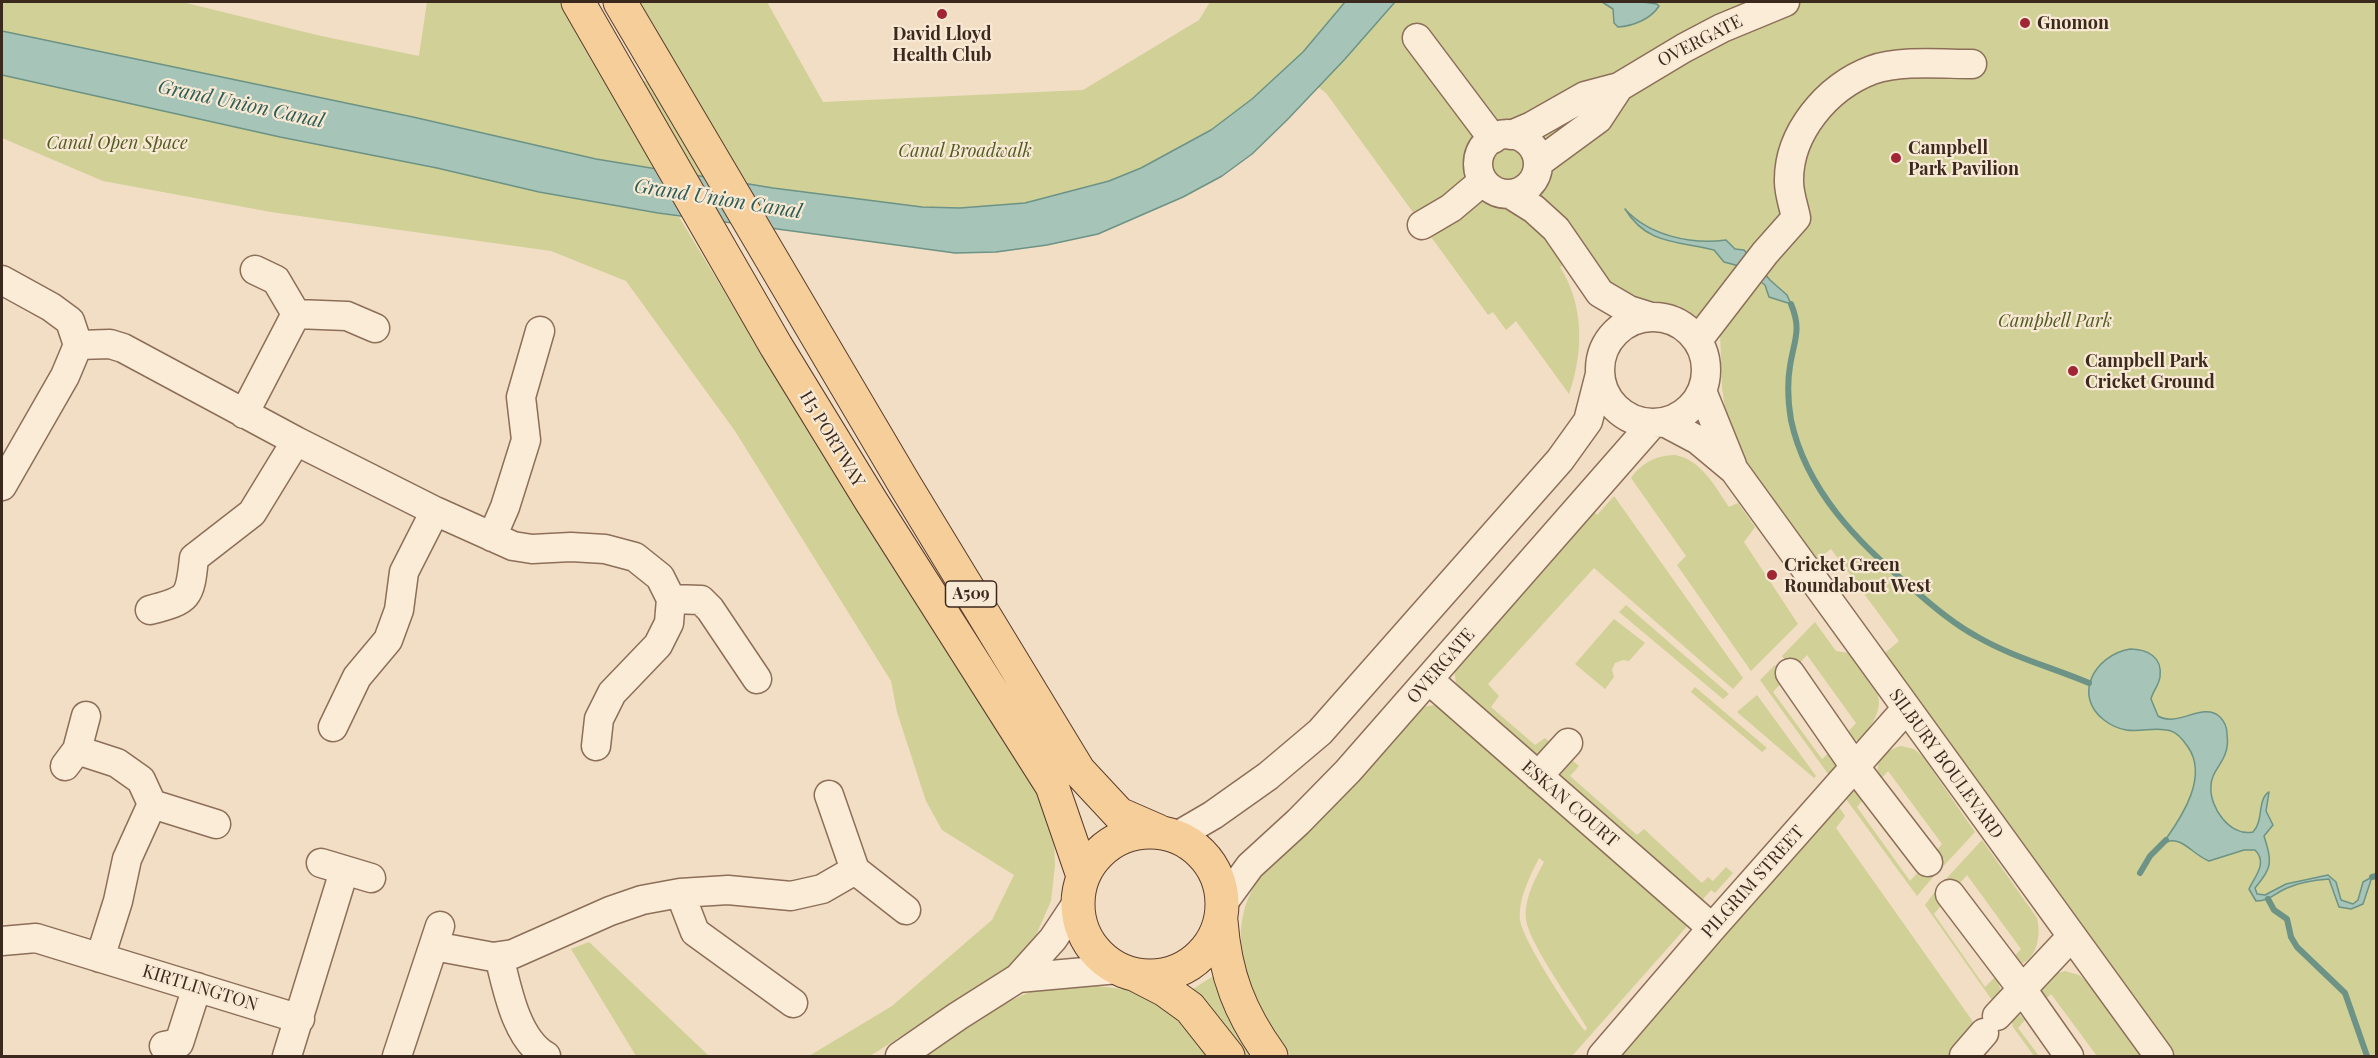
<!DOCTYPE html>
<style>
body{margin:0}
#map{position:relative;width:2378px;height:1058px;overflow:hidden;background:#f1dec4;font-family:"Playfair Display",serif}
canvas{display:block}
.frame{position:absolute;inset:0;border:3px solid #3c291e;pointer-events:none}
</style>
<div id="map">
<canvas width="2378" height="1058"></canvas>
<div class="frame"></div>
</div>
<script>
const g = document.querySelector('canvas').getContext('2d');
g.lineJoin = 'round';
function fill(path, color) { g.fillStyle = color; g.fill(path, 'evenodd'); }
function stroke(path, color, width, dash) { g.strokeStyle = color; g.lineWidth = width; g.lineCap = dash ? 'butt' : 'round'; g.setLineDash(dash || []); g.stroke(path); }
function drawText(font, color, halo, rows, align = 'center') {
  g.font = font + ' "Playfair Display",serif'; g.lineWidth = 4.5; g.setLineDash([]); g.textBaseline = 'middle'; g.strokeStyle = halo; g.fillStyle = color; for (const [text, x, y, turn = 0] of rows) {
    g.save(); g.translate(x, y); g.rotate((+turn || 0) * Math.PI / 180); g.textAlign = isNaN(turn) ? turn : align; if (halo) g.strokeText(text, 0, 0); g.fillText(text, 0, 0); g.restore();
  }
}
fill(new Path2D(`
 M2,2H182L321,36L419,56L427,2H578L621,78L667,84L620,2H767L823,102L1083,90L1199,20L1210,2H1345L1303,52L1252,99L1211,130L1141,169L1109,181L1025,203L960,208L922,207L773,188L596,159L413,117L2,31Z
 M1395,2H2376V1056H2159L1873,663L1899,641L1831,549L1805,569L1734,470L1722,388L1720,331L1678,305L1661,317L1648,316L1575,256L1560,267C1584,305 1584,351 1569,394L1516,321L1506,330L1493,312L1488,315L1326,93L1318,87L1386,13Z
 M2,75L280,137L437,168L539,192L679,217L760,351L1052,786L1055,865L1051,901L1036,935L1011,966L870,1056H809L892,1006L992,920L1014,875L942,830L926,801L897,712L891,681L735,431L626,281L551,251L271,212L103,181L2,138Z
 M1675,455C1702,460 1715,487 1729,507L1738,503L1755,527L1744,542L1798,624L1751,671L1677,565L1686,556L1631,478C1643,462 1655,456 1675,455Z
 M1614,496L1743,678L1733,689L1594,568L1488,684L1499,696L1491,707L1535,745L1545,738L1552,744L1547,753L1533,756L1462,690L1456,683L1454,669L1591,508L1597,515Z
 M1626,605L1729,694L1723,699L1619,612Z
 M1614,619L1645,643L1629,661L1623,660L1615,663L1612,670L1614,677L1605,689L1575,664Z
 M1815,622L1836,651L1849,653C1857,664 1873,681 1877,693C1884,709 1870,730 1858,740H1853L1846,734L1856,723L1807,655L1793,670L1782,656Z
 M1775,665L1785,679L1773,692L1822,759L1832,750L1837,766L1831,778L1760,680Z
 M1695,687L1767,748L1762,752L1691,692Z
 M1757,695L1816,776L1814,778L1737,712Z
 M1435,705L1440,706L1689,924L1572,1056H1291C1263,1016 1230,964 1244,911C1247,899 1253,888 1259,877L1423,707ZM1539,858L1544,862C1535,879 1524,899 1526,919C1528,942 1574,1005 1587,1028L1585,1031C1570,1012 1523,941 1520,920C1518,899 1530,876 1539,858Z
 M1901,746L1914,749L1923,757L1975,832L1939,871L1930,859L1942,844L1888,771L1881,779C1871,763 1886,750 1901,746Z
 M1573,761L1579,766L1570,776L1637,835L1644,829L1702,883L1708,877L1713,881L1726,867L1733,873L1715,893L1711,890L1703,899L1707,904L1704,905L1557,778L1558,770Z
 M1860,790L1866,796L1857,807L1910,881L1925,865L1933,877L1917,896L1843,795Z
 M1837,804L1845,816L1836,828L1976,1026L1949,1056H1617Z
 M1982,840L2037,918C2041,934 2038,957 2021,964L2011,960L2021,949L1967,875L1953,891L1945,880Z
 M1940,885L1948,897L1934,914L1985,987L1996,976L2001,991L1994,1003L1925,905Z
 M589,942L709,1056H636L571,949Z
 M2065,971L2079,975L2086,981L2141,1056H2097L2051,994L2042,1003L2040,988L2055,974Z
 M1215,975L1258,1056H1244L1221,1021L1193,989Z
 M1079,984L1132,990L1160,1005L1228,1056H921L977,1016L1034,990Z
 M2016,1015H2020L2025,1020L2018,1028L2039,1056H2034L2013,1027L2012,1022Z`), '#d0d097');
const water = new Path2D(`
 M1345,2H1395L1345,59L1287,120L1252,154L1222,176L1183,197L1098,234L1047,245L996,252L955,253L904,246L658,213L539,192L437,168L280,137L2,75V31L413,117L596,159L773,188L922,207L960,208L1025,203L1109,181L1141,168L1211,130L1252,99L1303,52Z
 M1602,2H1643L1657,4L1659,6C1651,19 1633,26 1618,27L1614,23L1613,9Z
 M1625,209C1648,235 1691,245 1726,240L1735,249L1744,250L1770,280L1787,295L1791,304L1769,297L1765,285L1739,266L1724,262L1714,250C1678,241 1647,245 1625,209Z
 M2130,649C2147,649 2163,657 2160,677C2159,685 2153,691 2151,699L2158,716C2178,728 2203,701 2220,717C2225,722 2227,728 2227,734C2231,761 2211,768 2211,786C2209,807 2230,837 2253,832C2264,821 2257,799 2269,792L2266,811L2273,825L2264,836C2272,862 2273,867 2255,888L2257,894L2265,895L2286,884L2328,875L2336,882L2341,900L2353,904L2358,900L2363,882L2372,877L2363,904L2351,909L2339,907L2329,879C2315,880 2300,882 2287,888C2275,893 2270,901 2256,901L2249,889C2255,876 2268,863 2255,850H2244L2209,861C2193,855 2182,836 2167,842L2166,839C2183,815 2208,776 2188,747C2184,741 2178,733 2171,731C2149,724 2130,740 2104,720C2072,695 2095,655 2130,649Z`);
fill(water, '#a6c4b7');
stroke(water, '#6c9385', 1.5);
stroke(new Path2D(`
 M1791,304C1802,330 1794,340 1790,366C1787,384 1788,402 1791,420C1806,490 1858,543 1911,587C1931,605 1952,623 1976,636C2012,657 2051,667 2089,683
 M2140,873L2150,856L2166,840
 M2372,877L2376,876
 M2268,899L2274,910L2287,919L2291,937L2297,947L2345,993L2367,1056`), '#6c9385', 6);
const minor = new Path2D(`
 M1417,38L1493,139
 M1478 164a30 30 0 1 1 60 0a30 30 0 1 1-60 0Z
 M1511,135L1532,126L1585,96L1619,87L1684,48L1722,28L1785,2
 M1538,163L1598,119L1619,87
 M1510,194L1534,209L1556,229L1600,293L1629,310L1648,316
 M1422,225L1451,208L1483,181
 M255,270L276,280L296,314L347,316L375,328
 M2,280L51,307L70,321L78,345
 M1600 370a53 53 0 1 1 106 0a53 53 0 1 1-106 0Z
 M1698,340L1765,253L1796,218C1794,207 1789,194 1789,182C1788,133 1827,87 1872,70C1900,60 1942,64 1972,64
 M78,345L110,344L123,348L296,441L435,511L513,546L532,549L571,547L605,549L635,557L660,577L671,599L669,623L658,645L612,693L599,719L596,746
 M1702,391L1732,465
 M244,414L296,314
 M1664,422L1698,440L1734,470L2159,1056
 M2,486L65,376L78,345
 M492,537L505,507L526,440L521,397L540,331
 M671,599L701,600L710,609L757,679
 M150,610C189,600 190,598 194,558L252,513L296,441
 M1790,673L1855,767L1928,862
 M1429,680L1712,928
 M333,727L357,677L388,640L399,610L404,572L435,511
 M77,750L86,716
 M65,766L77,750L117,763L141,780L152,804L216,824
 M1538,776L1568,743
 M829,795L855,870L906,910
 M1177,836L1213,815L1268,776L1320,732L1560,460L1588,421L1600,374
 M321,863L371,878
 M680,893L695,932L793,1003
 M1950,894L2022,989L2069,1056
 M1223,903L1250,866L1298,822L1348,771L1653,423
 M2,941L36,938L300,1019
 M434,946L493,957L513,954L610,911L642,900L680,893L728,890L791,896L822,889L855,870
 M499,956C507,988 516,1039 546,1056
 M100,958L118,901L127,859L152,804
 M1018,978L1118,969
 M1997,1016L2072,936
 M164,1046L179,1043L197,987
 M287,1056L344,871
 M397,1056L440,926
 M900,1056L958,1016L1018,978L1053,939L1077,903
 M1602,1056L1712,928L1906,709
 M1964,1056L1984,1033`);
const major = new Path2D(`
 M578,2L776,346L871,501L1052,786L1083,876
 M620,2L905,485L1079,771L1119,814L1158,831
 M1078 904a72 72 0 1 1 144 0a72 72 0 1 1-144 0Z
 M1221,921C1225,975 1240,1013 1271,1056
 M1136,975L1165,990L1190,1008L1228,1056`);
stroke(minor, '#8d6e59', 31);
stroke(major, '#5b3d2d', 35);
stroke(minor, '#fbecd8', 28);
stroke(major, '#f6ce9a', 33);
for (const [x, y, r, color] of [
 [942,14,6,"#a02535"],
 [2025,23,6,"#a02535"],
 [1896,158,6,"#a02535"],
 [2073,371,6,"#a02535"],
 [1772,575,6,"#a02535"]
]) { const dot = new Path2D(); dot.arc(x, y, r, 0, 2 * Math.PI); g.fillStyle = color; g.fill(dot); stroke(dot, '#f8e9d4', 2); }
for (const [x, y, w] of [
 [971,594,51]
]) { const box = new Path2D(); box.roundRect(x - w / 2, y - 13, w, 26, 4.5); g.fillStyle = '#f8e9d4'; g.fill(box); stroke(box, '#3c291e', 1.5); }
drawText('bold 16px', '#3c291e', null, [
 ["A509",971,594]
]);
drawText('bold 18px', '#3c291e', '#f8e9d4', [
 ["Gnomon",2037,23],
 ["David Lloyd",942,34,"center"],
 ["Health Club",942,55,"center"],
 ["Campbell",1908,148],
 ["Park Pavilion",1908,169],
 ["Campbell Park",2085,361],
 ["Cricket Ground",2085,382],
 ["Cricket Green",1784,565],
 ["Roundabout West",1784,586]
], 'left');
drawText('18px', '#3c291e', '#f8e9d4', [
 ["OVERGATE",1700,41,-27],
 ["H5 PORTWAY",832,439,59],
 ["OVERGATE",1441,666,-49],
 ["SILBURY BOULEVARD",1946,764,54],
 ["ESKAN COURT",1570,804,41],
 ["PILGRIM STREET",1753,882,-48],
 ["KIRTLINGTON",200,988,17]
]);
drawText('italic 18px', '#535a23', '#f8e9d4', [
 ["Canal Open Space",117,143],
 ["Canal Broadwalk",965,151],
 ["Campbell Park",2055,321]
]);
drawText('italic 20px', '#2c5d54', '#f8e9d4', [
 ["Grand Union Canal",241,104,12],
 ["Grand Union Canal",718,199,9]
]);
</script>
